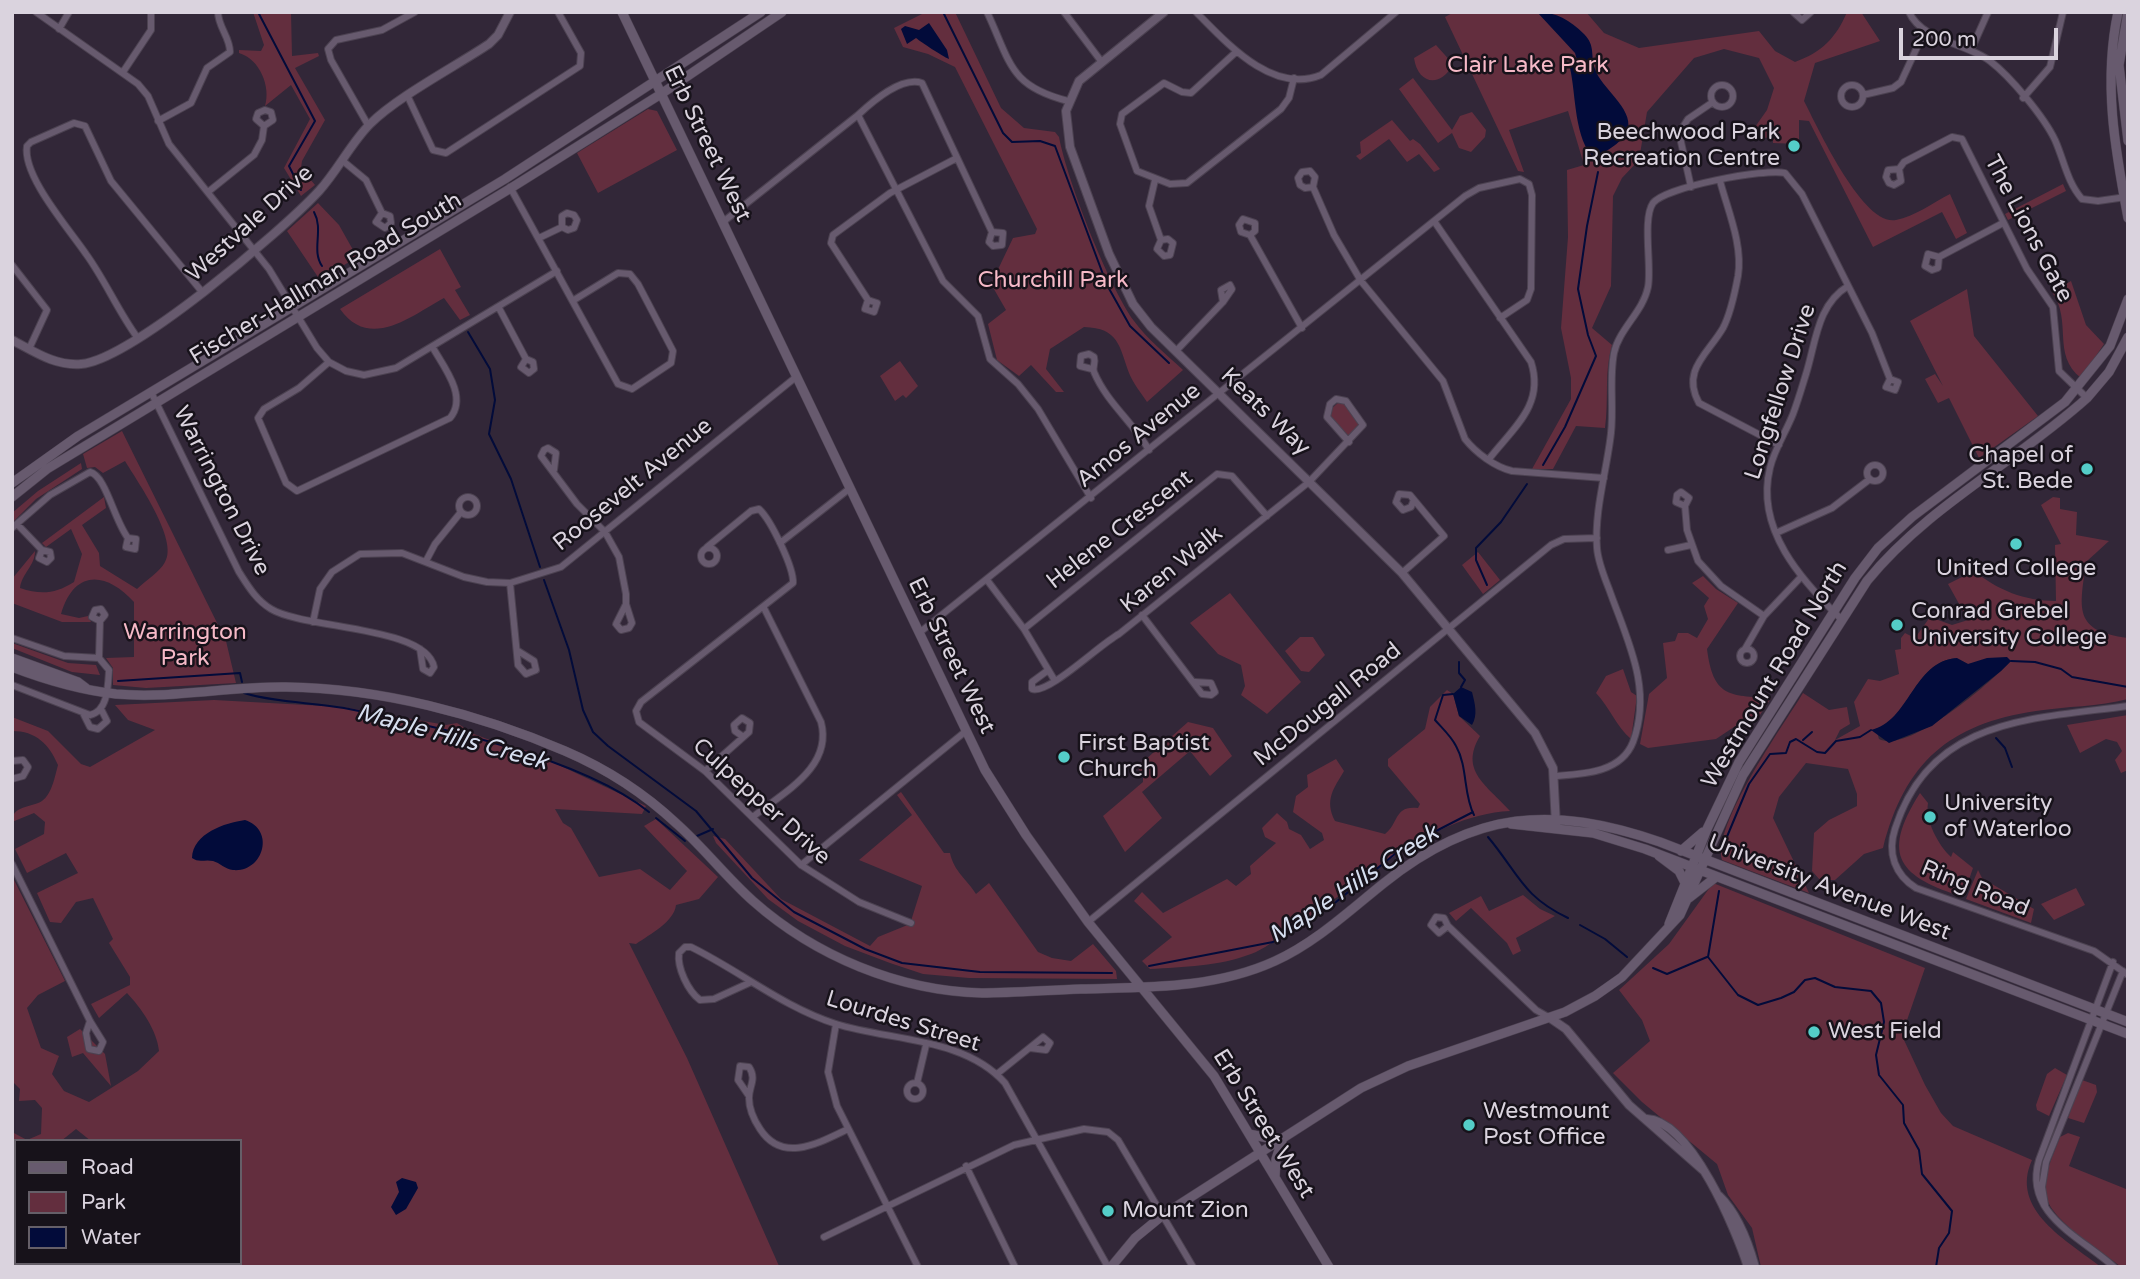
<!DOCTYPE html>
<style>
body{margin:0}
#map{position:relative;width:2140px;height:1279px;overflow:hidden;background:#322738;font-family:"Varela Round",sans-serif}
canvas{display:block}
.frame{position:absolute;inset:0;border:14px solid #dad3de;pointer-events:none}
.legend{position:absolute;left:14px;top:1139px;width:228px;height:126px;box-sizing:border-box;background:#17121a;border:2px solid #655f68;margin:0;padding:9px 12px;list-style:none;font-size:21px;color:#dad3de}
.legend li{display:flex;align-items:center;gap:14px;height:35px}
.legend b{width:35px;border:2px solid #655f68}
.scale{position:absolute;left:1899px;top:28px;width:159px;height:32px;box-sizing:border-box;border:4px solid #dad3de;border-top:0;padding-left:9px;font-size:21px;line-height:24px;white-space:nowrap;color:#dad3de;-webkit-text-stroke:5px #17121a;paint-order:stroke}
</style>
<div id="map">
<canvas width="2140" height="1279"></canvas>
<div class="frame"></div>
<ul class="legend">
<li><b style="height:9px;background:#675a6e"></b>Road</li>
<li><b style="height:19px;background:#632e3e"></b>Park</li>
<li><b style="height:19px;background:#020b3a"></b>Water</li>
</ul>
<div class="scale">200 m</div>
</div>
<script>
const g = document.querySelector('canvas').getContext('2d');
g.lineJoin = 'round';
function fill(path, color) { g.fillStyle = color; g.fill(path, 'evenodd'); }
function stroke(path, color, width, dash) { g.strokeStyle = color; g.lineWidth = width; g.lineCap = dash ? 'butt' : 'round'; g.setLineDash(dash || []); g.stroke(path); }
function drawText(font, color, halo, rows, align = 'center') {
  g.font = font + ' "Varela Round",sans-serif'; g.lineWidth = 5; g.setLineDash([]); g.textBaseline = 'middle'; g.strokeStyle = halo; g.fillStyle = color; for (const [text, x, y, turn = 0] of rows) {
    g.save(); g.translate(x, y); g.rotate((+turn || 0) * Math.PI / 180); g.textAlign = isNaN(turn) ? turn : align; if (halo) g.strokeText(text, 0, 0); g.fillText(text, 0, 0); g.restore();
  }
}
fill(new Path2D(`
 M253,12H291L292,56L318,53L319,56L295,68L325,120L302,161L301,168L315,185L301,196L284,168L310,119L291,85L265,106C271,87 260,59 239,53V50L261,51L264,45Z
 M926,12H955L1001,108L1024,128L1055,132L1059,137C1067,180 1108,285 1134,321C1147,339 1166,354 1183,370L1147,402C1141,393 1133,383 1129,373C1119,346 1119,328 1084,327L1050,349L1046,369L1064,392H1056L1031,365L1019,376L997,360L988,324L1006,310L991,284L1013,238L1035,234L1037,229L955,67L928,54L903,47L894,28Z
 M1454,12H1586L1604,33L1639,48L1759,31L1775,51L1795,62C1822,52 1836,38 1847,12H1861L1880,41L1815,63L1804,101C1817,126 1863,227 1896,220C1914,217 1934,202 1950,194L1967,233L1956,239L1942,212L1873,247L1809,121L1799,120V144L1773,143V132L1772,137L1756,139L1755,127L1767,110L1774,88L1759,58L1724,49L1694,58L1647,112L1639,160L1622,178L1613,196L1611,286L1592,328L1612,345C1604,372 1609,400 1605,428L1576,426L1553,469H1532L1571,399V378L1561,328L1568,237L1567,170L1584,165L1568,111L1509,130L1524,172L1518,171L1445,17Z
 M1436,45L1453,64C1441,88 1418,85 1414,58Z
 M1413,78L1452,130L1460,116L1472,112L1486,130L1485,137L1471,152L1459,148L1452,133L1438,143L1399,89Z
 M648,109L657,111L677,150L598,193L577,153Z
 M1392,120L1410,141L1413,139L1420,144L1440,169L1434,172L1419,154L1407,162L1389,139L1360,160L1356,156L1361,153L1360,142Z
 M2063,184L2066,191L2008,220L2005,214Z
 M318,203L339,225L357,257L320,280L287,231Z
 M440,249L461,287L455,290L470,315L460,320L444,298C411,316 370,351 340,309Z
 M2071,281L2086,325L2104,344L2081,378C2051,354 2073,322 2052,292Z
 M1967,289L1974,336L2038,416L1979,458L1949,398L1938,403L1925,379L1935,374L1943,386L1910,321Z
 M900,361L918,386L906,398L903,395L895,401L880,376Z
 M1339,402L1347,405L1360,423L1350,437L1329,417V411Z
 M122,431L226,641L236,683L146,688L113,685V668L106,658L134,657V602C106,571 74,569 61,614L79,618L88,616L91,622H62L12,603V579L35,551C35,566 22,573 20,588C41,595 55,594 74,582L82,554L71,529L46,547L42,543L104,497L106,508L82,525L99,553L100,566L137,589C145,581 160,572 165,562C179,540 137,481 125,461L103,473L95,467L87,468L83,454Z
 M81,463L82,469L36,499L12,523V513L38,491Z
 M2053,497L2060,498V509L2077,512L2076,535L2109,541L2086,562C2080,608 2072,631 2128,638V699C2098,707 2067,706 2036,711C1949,724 1905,762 1883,848L1864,854L1835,880H1820L1812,871L1814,833L1829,820L1857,806V794L1848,769L1806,763L1779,797L1773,818L1809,893L1722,860C1712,825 1783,726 1803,693L1829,710L1847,707L1850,724L1840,730L1835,740L1860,726L1854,702L1868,679L1880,681L1899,674L1895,650L1901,649V638L1905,633L1915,638L1930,617L1952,625L1968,620L1948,584L1974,571C1998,590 2024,601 2056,601L2055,545L2061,544L2041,505ZM1955,658L1968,664L2011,661C1990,683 1909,754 1879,739L1876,729C1910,719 1913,664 1955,658Z
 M1478,552L1500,580L1483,594L1462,565Z
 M1703,576L1716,589L1738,603L1707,649C1713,696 1728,696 1771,698L1758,718L1743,721L1716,739L1648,748L1640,744L1649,694L1667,678L1663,643L1675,641L1678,633H1688L1697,638L1708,619L1704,606L1709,598L1692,583Z
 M1230,593L1301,682L1267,714L1241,695L1245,686L1241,665L1218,654L1190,623Z
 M1300,637H1313L1325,655L1309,672L1301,671L1285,651Z
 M12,643L68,663L96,665L100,675L72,672L12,648Z
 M1623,669L1631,692L1637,696L1631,739C1616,726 1610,708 1596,693L1606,676Z
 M1447,690L1453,694L1459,716L1480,736C1459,771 1487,785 1510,811C1427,815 1355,890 1287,932C1276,939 1263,950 1251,954C1220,966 1183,967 1150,969L1142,961L1172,937L1134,901L1142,892L1163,913L1227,879L1236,886L1251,874L1250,866L1276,843L1265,837L1262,828L1277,813L1287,822L1289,829L1301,835L1310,849L1324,840L1322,833L1293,812L1296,796L1308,787L1307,775L1336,759L1344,771C1334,788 1324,800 1335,821L1385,834C1399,823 1394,805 1418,808L1420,804L1388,766V759L1425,729L1430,707Z
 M214,700L343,707L446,725L457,723L474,734L508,747L529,751L646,806L642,814L555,809L563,823L571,828L599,877L640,869L670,890L687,871L644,826L656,819L718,877L699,899L676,905C674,922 650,934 636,944L629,943L687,1058L779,1266L100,1267L101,1263H240V1141H91L76,1129L61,1141H16L12,1144V1132L27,1140L41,1134L42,1108L35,1100L19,1101L20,1089L12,1081V876L65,981L38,995L27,1008L41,1048L59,1056L52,1074L64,1091L89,1102L138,1071L159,1051C157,1030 141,1008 127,993L99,1018L91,1004L130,985V977L109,943L113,939L93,898L76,902L61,923L50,922L37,893L78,873L66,853L27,873L15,849L44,834L45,822L34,813L12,822C12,805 31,808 42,801C52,794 55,776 58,765C49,744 36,731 12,731V717L48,731L81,764L90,767L155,730L128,720L115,705Z
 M2128,715V770L2121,773L2115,760L2122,751L2117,742L2106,739L2080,753L2067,725Z
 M1188,722L1213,728L1232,756L1210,776L1190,751L1142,792L1162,818L1125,852L1103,816L1143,782V775L1137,767Z
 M901,792L944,853H950C954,872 967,879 976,894L989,883L1038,952L1052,958L1071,961L1093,944L1116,971L1117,979L969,978L923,974L890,963L845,946L798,921L768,899L716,843L713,836L725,839L781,899L870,946L878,937L910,924L922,886L859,860L912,815L897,795Z
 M1920,793L1928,803C1925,820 1938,845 1951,857L1953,852L1973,868L1963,897C1901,877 1879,857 1920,793Z
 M1978,870L1982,878L2034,909L2031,923L1966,899Z
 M1713,883L1925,968L1905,1026L1904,1040L1925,1085L1941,1113L1953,1126L2032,1160C2009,1210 2068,1241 2101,1267H1761L1752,1228L1728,1195L1717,1164L1642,1102L1613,1073L1650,1041L1642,1020L1619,990L1669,944Z
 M2076,888L2085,905L2054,920L2041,904Z
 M1523,895L1540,909L1555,916L1516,938L1521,951L1513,955L1507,943L1471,908L1456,921L1449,913L1481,896L1489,911Z
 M80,1029L105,1054L111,1086L83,1053L72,1057L67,1037Z
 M2055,1068L2067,1075L2049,1116L2037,1110L2036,1105L2047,1074Z
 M2082,1080L2096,1085L2097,1092L2084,1123L2068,1118Z
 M2068,1133L2080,1137L2069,1166L2126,1189L2128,1267H2121C2100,1249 2045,1218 2045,1190C2044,1172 2054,1154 2060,1137Z`), '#632e3e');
fill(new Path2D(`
 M1537,12C1556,12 1570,20 1584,34C1596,46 1590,56 1595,69C1601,88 1633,108 1628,129C1624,142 1606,151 1595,158C1574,142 1576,93 1570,68L1577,60L1575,53Z
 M929,23L947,50L949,59C942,56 921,42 916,38L907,44L901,29L905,26L919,30Z
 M2007,657L2011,661L2001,671L1932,726L1889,743L1871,730C1910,721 1913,661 1957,658L1968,664L1987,658Z
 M1461,687L1472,692C1475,704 1478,715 1472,725L1459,716L1453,694Z
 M245,820C276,830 263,873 233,870C225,869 220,863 213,861C205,859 199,863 192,858C193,833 225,823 245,820Z
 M402,1178L416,1182L418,1188L406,1209L396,1215L391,1207L399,1192L396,1182Z`), '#020b3a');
stroke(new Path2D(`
 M258,12L315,121L289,166L301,190
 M943,12L1003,133L1012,142L1040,141L1055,146L1107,285L1130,326L1169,363
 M314,212C324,230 311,250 322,266
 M468,332L490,369L495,400L489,434L511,479L540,567
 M1543,465L1565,427L1596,356L1588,335L1578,289L1587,226L1598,172
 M544,580L569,650L583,710L593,732L608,746L696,811L752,878L794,912L865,949L902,963L980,972L1112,973
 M1487,585L1476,560V548L1501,522L1527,484
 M2011,661L2035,662L2061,669L2072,677L2128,687
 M1459,662V673L1465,680L1461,687
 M118,681L240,673L242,682
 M244,693C277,703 310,702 344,708C431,725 581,757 649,812
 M1453,694L1443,695L1435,720C1442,728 1451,736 1456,746C1468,767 1463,794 1474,815
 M1996,738L2005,748L2012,767
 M1803,740L1812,732
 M656,818L685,841
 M697,836L713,829
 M1488,837C1519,874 1522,896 1568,918
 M1721,851L1749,784L1770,754L1786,753L1790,742L1796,739L1817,752L1825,753L1836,741L1860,737L1871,730
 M1719,891L1708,957L1738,995L1758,1005L1781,998L1794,992L1805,980L1815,978L1835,987L1871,991L1881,1003L1884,1022L1876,1055L1879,1075L1903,1105L1904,1123L1919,1150L1922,1174L1952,1211L1949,1233L1939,1248L1936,1267
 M1580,925L1605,939L1627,957
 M1149,966L1273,942L1336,902L1401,849L1473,812
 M1653,968L1667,974L1707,957`), '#020b3a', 2);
const minor = new Path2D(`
 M36,12L138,84L148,96L169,144L269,269L317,348L329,362L346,371L364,375L396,368L557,271
 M987,12C1011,63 1009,86 1068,101
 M1064,12L1101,61
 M1196,12C1226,42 1272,95 1321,75L1396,12
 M1793,12L1802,20L1811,12
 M1909,12C1922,41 1966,43 1990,61C2011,77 2044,117 2055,140C2064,160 2067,182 2082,199L2098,201L2126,197
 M59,29L69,12
 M1971,50L1988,12
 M1236,52L1191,93L1182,92L1164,83L1122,114L1120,124L1137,171L1170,184L1187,183L1281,109L1289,98L1294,78
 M123,72L151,30V12
 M1841 96a11 11 0 1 1 22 0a11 11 0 1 1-22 0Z
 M1711 96a11 11 0 1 1 22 0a11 11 0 1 1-22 0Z
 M1863,95L1893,88L1901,82L1925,30
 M408,97L433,150L446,153L580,66L581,53L558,12
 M2023,98L2050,67L2063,12
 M858,115C872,102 901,76 922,83L992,232L989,242L993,246L1002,245L1003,233L992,232
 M158,121L191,103L207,68L230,52C230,37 218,27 218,12
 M368,125L331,60L328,49L336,40L382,30L415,12
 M343,161L366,180L382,213L390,216L391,223L385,228L376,222L382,213
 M1899,169L1901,181L1894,185L1889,183L1886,177L1888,170L1899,169L1904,162L1952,137L1962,139L2027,269L2053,307L2059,371L2087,398
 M1155,180L1149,206L1161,240L1157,249L1164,256L1170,255L1173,243L1168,239L1161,240
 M1720,181C1728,211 1743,245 1738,276C1735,292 1731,313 1723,328C1708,354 1681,370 1699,403L1779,445
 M510,187L618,384L632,389L671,363L673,351L638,284L630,274L618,273L574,300
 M1313,187L1305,188L1300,185L1298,178L1302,172L1310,171L1315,177L1313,187L1334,235L1361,281L1443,381L1465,439C1476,453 1495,467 1512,471L1604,478
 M1691,187L1679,133L1688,119L1713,102
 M208,192L254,155L262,140L264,126L273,120L271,112L265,110L258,113L256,119L264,126
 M1434,221L1531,362C1545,405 1513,428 1489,459
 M723,222L858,115L943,281L978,316L990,359L1018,384L1038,409L1091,498
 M1250,235L1255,231V223L1243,219L1239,225L1241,232L1250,235L1302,328
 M539,238L562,227L568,230L574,228L577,220L574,215L567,213L562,216V227
 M1939,257L1938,268L1932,270L1925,266L1928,254L1939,257L2003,223
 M12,265L47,310L29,349
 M868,300L865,309L874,312L877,303L868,300L831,243L833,235L890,193L957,158
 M499,308L526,359L533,362L534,369L529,373L521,367L526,359
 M137,337C118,311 105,280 86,254C70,230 22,176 27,146L31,142L74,123L85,126L111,181L203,293
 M1176,351L1223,302L1232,289L1230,285L1221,290L1223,302
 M329,362L299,388L264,409L258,418L286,483L297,491L450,418C468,397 444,367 433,348
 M1092,369L1080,366L1081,356L1089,354L1094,357C1096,364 1092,367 1094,372C1107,403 1133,422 1149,450
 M152,394L239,572C248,586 256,600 271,609C304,629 426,626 434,667L430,673L423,669L420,649
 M1867 473a8 8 0 1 1 16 0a8 8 0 1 1-16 0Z
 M554,470L556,453L548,448L544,450L541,456L577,504L605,532L619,557L626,594V604L616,624L621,630L629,628L632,623L626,604
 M459 506a9 9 0 1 1 18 0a9 9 0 1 1-18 0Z
 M1685,506L1676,502L1677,495L1681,492L1689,498L1685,506L1687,530L1698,561L1721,586L1764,616
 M17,524L42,550L50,552L51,558L47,562L39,558L42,550
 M12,528L50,495L90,472C106,476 114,520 128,538L136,539L135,549L126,547L128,538
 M1776,533L1832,508L1870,479
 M780,543L849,489
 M707,547L751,511L759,509C771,520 794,568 793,583L641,702L636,711L639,722L705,771L801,865L859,902L911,923
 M701 556a8 8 0 1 1 16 0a8 8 0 1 1-16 0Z
 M1668,550L1691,545
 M426,561L435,544L461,512
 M1402,573L1444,536L1410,495L1399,494L1396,502L1403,510L1411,507L1413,502
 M987,580L1024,629L1055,681
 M510,583L518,665L526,674L536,670L534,661L518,651
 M1142,615L1202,694L1211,695L1215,692L1211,683L1195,682
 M1841,619C1801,580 1755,529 1770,468C1774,450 1786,432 1793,414C1798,401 1802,387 1806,374C1816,342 1817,305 1848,286
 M313,622L320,589L332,572L360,554L402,553L464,577L487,582L510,583L561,567L796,377
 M1024,629L1217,474L1232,476L1267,516
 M919,633L1465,196L1479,188L1520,179L1529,184L1532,195L1531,289L1527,300L1500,318
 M12,638L64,656L99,658L109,670C108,686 108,711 90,715L12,685
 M1740 656a7 7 0 1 1 14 0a7 7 0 1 1-14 0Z
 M1745,649L1764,616L1801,577
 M99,658L100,621L105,615L101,609L95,610L92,617L100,621
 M1047,671L1032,682V689C1048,695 1100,644 1119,634L1309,482L1363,425L1346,401L1336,399L1330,404L1327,417L1349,442
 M2128,706C2031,719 1930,718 1895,829C1887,853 1895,875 1916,888L2094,951L2128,975
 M84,715L90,727L98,729L107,721L101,709
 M12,761L23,760L28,767L23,776L12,779
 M705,771L749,732L750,723L742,718L734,725L735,731L742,736
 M1555,776C1583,774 1621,773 1633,742C1653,688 1627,640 1609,589C1604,576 1598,562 1597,548C1594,511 1607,470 1611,433C1614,407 1609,378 1614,353C1619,329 1643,312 1648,287C1652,267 1642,219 1653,203C1665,187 1766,168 1785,173L1802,194L1872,333L1890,379L1886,387L1895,390L1898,382L1890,379
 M754,816C784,792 833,767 821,722L764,608
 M12,864L90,1021L103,1042L99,1051L89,1049L86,1033L90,1021
 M801,865L966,731
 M1088,922L1551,545L1564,539L1597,538
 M1448,926L1439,933L1431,925L1436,917L1444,918L1448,926L1536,1010L1550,1018
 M2113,962L2039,1160C2023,1214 2081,1237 2114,1267
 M749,983L714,999L700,1000C688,991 677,968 679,953L685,947H691C740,971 783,1007 836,1024C891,1041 964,1037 1005,1083L1108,1267
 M836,1024L828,1072L837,1106L918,1267
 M997,1074L1043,1037L1050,1043L1046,1050L1030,1048
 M907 1091a8 8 0 1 1 16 0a8 8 0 1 1-16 0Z
 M917,1083L926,1045
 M749,1096L738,1080L740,1066L749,1067C757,1079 749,1086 749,1098C749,1109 754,1120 760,1129C782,1163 817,1144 846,1130
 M966,1166L1015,1267
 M2045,1205L2042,1187L2046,1162L2123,971
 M824,1237L1014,1145L1084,1129L1108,1132L1118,1140L1193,1267
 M66,1267L67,1263`);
const tertiary = new Path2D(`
 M1164,12L1079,81L1066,111L1070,147L1109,254L1133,304L1151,327L1402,573L1535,733L1553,768L1556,825
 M12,340C35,352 55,366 81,364C131,360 282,231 319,191C338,170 351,143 370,124C397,97 456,66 489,44L498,35L510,12
 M1550,1018L1566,1029L1629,1105L1703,1170
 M1647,1119C1691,1121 1736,1230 1748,1267
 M1719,1196C1738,1214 1748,1242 1755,1267
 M12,1207L16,1214
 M39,1263L41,1267`);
const secondary = new Path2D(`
 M622,12L985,770L1026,835L1088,922L1214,1076L1329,1267
 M2118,12C2103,82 2115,149 2128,218
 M2128,12L2119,65L2128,141
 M12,483L78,436L505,179L761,12
 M12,497L47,469L511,188L661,94L782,12
 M12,658L78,682L86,688
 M12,667C46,680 80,690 116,694C173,699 230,686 286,687C380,688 479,714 565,751C607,769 644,793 677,824C704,848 726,877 753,901C815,956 899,991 982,993C1015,993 1048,990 1081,989C1146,987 1214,989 1275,961C1315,943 1349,911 1384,883C1475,810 1552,805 1660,842L2128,1022
 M1511,824L1593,833L1645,849L2128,1034
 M1681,851L1703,832
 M1659,856L1679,871L1685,883
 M1689,898L1716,877
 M1669,924L1707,829L1739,762L1855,578L1878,548L1912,517L2065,402L2110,346L2128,299
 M1249,1134L1282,1141
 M1275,1177L1276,1159L1282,1141
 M1111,1267L1135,1238L1163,1215L1361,1088L1408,1066L1565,1012L1595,996L1622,977L1680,915L1743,775L1867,581C1928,506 2016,462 2087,398L2109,372L2128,337`);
stroke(minor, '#4c4251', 8);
stroke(tertiary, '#4c4251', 10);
stroke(secondary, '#4c4251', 10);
stroke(minor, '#675a6e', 6);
stroke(tertiary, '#675a6e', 8);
stroke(secondary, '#675a6e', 9);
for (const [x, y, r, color] of [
 [1794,146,7,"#54cdc8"],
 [2087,469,7,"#54cdc8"],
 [2016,544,7,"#54cdc8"],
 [1897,625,7,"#54cdc8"],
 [1064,757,7,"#54cdc8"],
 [1930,817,7,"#54cdc8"],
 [1814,1032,7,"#54cdc8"],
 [1469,1125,7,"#54cdc8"],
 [1108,1211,7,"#54cdc8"]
]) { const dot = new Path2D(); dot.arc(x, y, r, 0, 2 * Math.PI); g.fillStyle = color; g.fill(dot); stroke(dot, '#17121a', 2.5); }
drawText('23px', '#f6b9c7', '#17121a', [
 ["Clair Lake Park",1528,66],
 ["Churchill Park",1053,281],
 ["Warrington",185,633],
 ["Park",185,659]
]);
drawText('23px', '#dad3de', '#17121a', [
 ["Beechwood Park",1780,133,"right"],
 ["Recreation Centre",1780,159,"right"],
 ["Chapel of",2073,456,"right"],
 ["St. Bede",2073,482,"right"],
 ["United College",2016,569,"center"],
 ["Conrad Grebel",1911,612],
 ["University College",1911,638],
 ["First Baptist",1078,744],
 ["Church",1078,770],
 ["University",1944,804],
 ["of Waterloo",1944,830],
 ["West Field",1828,1032],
 ["Westmount",1483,1112],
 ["Post Office",1483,1138],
 ["Mount Zion",1122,1211]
], 'left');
drawText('23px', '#dad3de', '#17121a', [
 ["Erb Street West",707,144,64],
 ["Westvale Drive",250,224,-42],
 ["The Lions Gate",2028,229,62],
 ["Fischer-Hallman Road South",326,279,-31],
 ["Longfellow Drive",1781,392,-72],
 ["Keats Way",1265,412,44],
 ["Amos Avenue",1139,436,-39],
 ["Roosevelt Avenue",633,485,-39],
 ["Warrington Drive",221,491,63],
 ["Helene Crescent",1120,530,-38],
 ["Karen Walk",1172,570,-39],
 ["Erb Street West",951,656,64],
 ["Westmount Road North",1775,675,-59],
 ["McDougall Road",1328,705,-39],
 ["Culpepper Drive",761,802,42],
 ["University Avenue West",1829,888,21],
 ["Ring Road",1975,889,22],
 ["Lourdes Street",903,1022,17],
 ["Erb Street West",1263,1124,58]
]);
drawText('italic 24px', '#d6deef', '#17121a', [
 ["Maple Hills Creek",452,738,15],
 ["Maple Hills Creek",1354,885,-33]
]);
</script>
